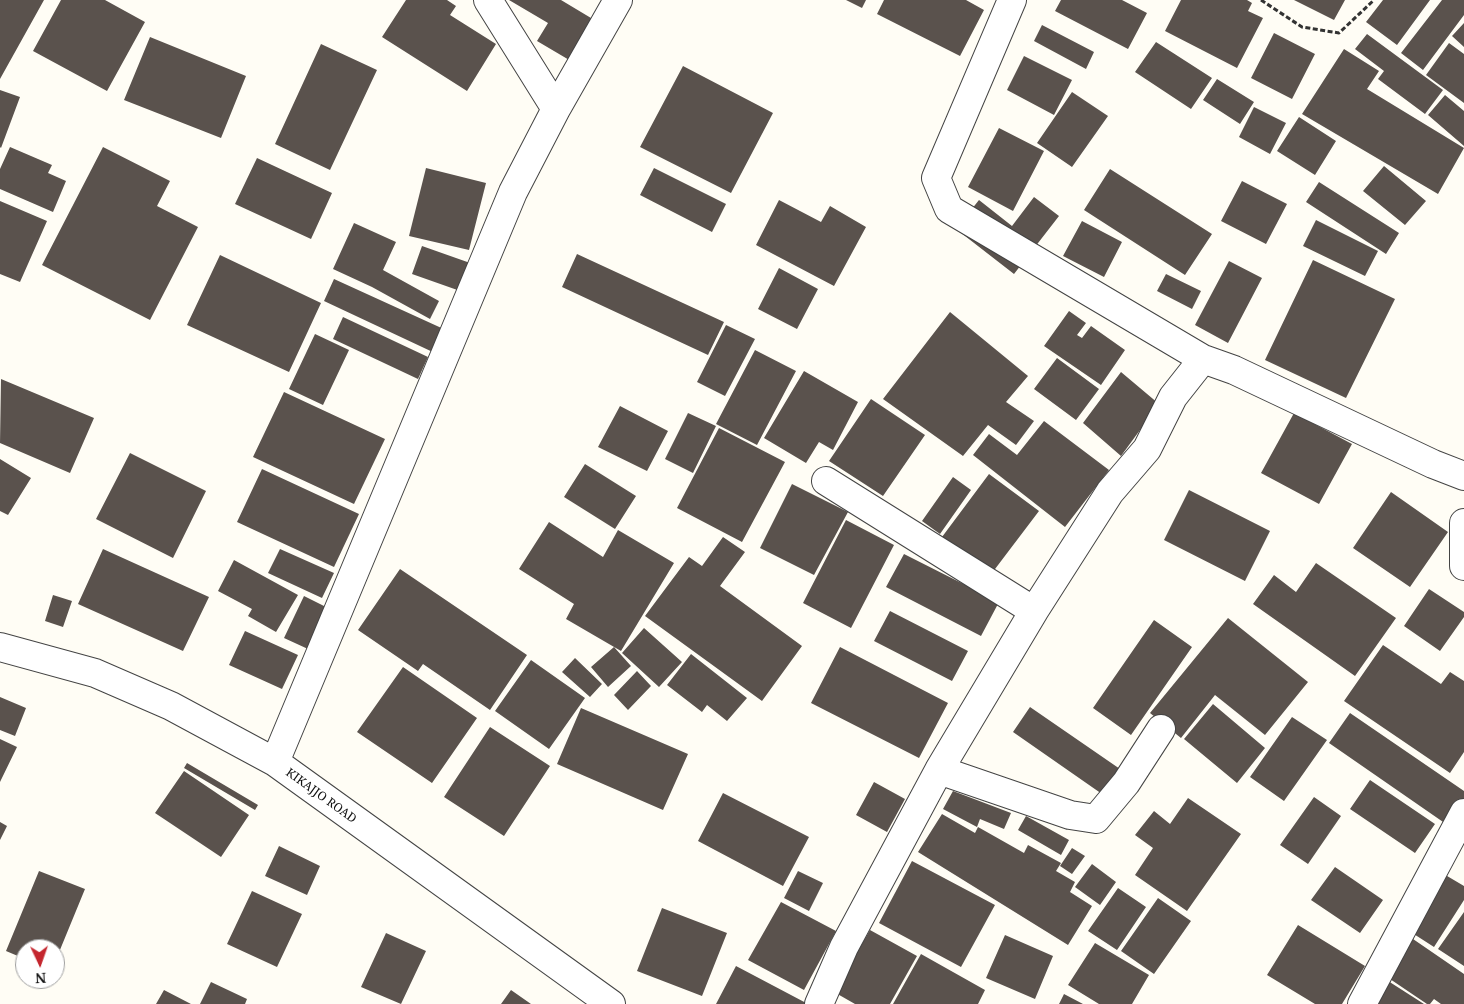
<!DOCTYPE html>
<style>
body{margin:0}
#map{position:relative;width:1464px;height:1004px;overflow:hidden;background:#fffdf5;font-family:"Noto Serif",serif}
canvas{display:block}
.north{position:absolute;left:15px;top:939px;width:50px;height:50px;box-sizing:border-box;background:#fff;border:1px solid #a0a0a0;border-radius:50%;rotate:177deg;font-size:14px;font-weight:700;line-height:20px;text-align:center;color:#111}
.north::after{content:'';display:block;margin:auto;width:18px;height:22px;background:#c4262e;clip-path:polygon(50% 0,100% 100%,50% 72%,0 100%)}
</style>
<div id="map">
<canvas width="1464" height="1004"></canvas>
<div class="north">N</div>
</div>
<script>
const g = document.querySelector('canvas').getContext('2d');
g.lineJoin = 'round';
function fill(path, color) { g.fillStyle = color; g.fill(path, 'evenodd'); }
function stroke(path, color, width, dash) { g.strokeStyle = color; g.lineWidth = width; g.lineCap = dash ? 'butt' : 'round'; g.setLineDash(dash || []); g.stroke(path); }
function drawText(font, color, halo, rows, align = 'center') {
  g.font = font + ' "Noto Serif",serif'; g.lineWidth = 5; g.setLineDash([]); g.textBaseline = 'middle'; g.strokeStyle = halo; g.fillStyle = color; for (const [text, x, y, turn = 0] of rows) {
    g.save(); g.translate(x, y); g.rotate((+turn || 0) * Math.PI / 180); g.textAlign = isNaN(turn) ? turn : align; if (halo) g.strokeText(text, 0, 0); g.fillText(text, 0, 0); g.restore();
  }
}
fill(new Path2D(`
 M0,0H44L0,79Z
 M61,0H105L145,22L107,91L33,51Z
 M406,0H447L456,6L450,15L496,44L467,91L382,37Z
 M509,0H561L601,24L576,64L537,41L548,23Z
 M846,0H866L862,8Z
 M884,0H966L984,10L960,56L877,14Z
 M1061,0H1122L1147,13L1128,49L1055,11Z
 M1181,0H1247L1252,3L1248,11L1263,18L1237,68L1165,31Z
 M1294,0H1345L1334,20Z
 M1383,0H1430L1397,45L1366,22Z
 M1442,0H1464V15L1423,70L1401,53Z
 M1464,23V47L1452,36Z
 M1042,25L1094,52L1086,69L1034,41Z
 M1274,33L1315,54L1292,99L1251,78Z
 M1367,34L1443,90L1425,114L1378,79L1384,71L1355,49Z
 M150,37L246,76L221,138L124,100Z
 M1156,42L1212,78L1191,109L1135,72Z
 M1449,43L1464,54V103L1426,75Z
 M321,44L377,70L330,170L275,144Z
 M1344,49L1379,71L1367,89L1464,148L1438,194L1302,114Z
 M1024,56L1072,80L1054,115L1007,90Z
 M683,66L773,113L731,193L640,147Z
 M1217,79L1254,102L1240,124L1203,100Z
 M0,90L20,97L1,148L0,147Z
 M1072,92L1108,116L1072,167L1037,143Z
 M1445,95L1464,111V146L1428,115Z
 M1254,107L1286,123L1270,154L1239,137Z
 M1299,117L1336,141L1315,175L1277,151Z
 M999,128L1044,151L1013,211L968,187Z
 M10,147L52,165L48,173L66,181L53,212L0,189V169Z
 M103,147L170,181L157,206L198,227L150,320L42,265Z
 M257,158L332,193L311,239L235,204Z
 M1384,166L1426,201L1405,225L1363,191Z
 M426,168L486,183L469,250L409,236Z
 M654,168L726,204L712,232L640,195Z
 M1110,169L1212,234L1185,275L1084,210Z
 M1242,181L1287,204L1266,244L1221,221Z
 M1319,182L1399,233L1386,254L1306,202Z
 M1034,197L1059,216L1014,274L956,229L979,200L1012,226Z
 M779,200L821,222L830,206L866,227L834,286L756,245Z
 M0,201L47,221L20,282L0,274Z
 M1316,220L1378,251L1365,276L1303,246Z
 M1082,221L1122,242L1104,277L1063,256Z
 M354,223L396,242L383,270L439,301L430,319L372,287L333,269Z
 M422,246L473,264L463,292L412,274Z
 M577,254L724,322L708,355L562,287Z
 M220,255L321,303L289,372L187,325Z
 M1313,260L1395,299L1346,398L1265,360Z
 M1229,261L1262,278L1228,343L1195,325Z
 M779,268L818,289L797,329L758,309Z
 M1166,274L1201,291L1192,309L1157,291Z
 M334,279L448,331L437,354L324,301Z
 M1069,311L1086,323L1077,335L1082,338L1091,326L1125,350L1101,385L1044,346Z
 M950,312L1028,376L1006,402L1034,421L1016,445L988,425L963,456L883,399Z
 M343,317L428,357L418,379L333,339Z
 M726,325L755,339L725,396L697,382Z
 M315,334L349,350L323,405L289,389Z
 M755,350L796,371L757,445L716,424Z
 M1057,358L1099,389L1076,420L1034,389Z
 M804,371L858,402L833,450L819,442L806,463L764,438Z
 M1121,372L1159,404L1121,456L1083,423Z
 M1,379L94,418L70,473L0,443Z
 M284,392L385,439L354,504L253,457Z
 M871,399L925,435L883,496L829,461Z
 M620,406L668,431L647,471L598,447Z
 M688,413L716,426L693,473L665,459Z
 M1294,413L1352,444L1319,504L1261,473Z
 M1044,421L1109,470L1065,527L973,455L989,434L1017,455Z
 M719,428L785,462L742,542L677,508Z
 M130,453L206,491L173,558L96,519Z
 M0,459L31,478L8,515L0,511Z
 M585,464L636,496L615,529L564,497Z
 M262,469L359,514L334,567L237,522Z
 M989,474L1039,511L992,573L942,537Z
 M953,477L971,490L940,534L922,521Z
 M792,484L848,512L814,575L760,548Z
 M1189,490L1270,531L1245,581L1164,540Z
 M1391,492L1448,532L1410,587L1353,548Z
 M846,520L894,545L851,628L803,603Z
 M549,522L603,557L618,530L674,563L621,651L566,619L574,604L519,569Z
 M723,537L745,552L720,586L802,646L762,701L645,616L689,557L702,566Z
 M103,549L209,597L183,651L78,604Z
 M280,549L334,573L322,598L268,573Z
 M904,554L999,602L981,636L886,587Z
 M234,560L298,595L276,632L248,616L252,609L218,591Z
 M1316,563L1396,618L1355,676L1253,604L1274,575L1296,592Z
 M400,569L527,655L490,710L423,664L418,671L358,630Z
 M1429,589L1464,612V617L1440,651L1404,626Z
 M53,595L72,601L63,627L45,621Z
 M304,596L328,608L308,649L284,638Z
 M890,611L968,651L952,681L874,641Z
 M1228,618L1308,682L1265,735L1215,695L1181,738L1150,713Z
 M1154,620L1192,647L1131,735L1093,708Z
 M644,628L682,662L659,687L622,653Z
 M245,631L298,655L282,689L229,665Z
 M1383,645L1441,684L1450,672L1464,681V752L1450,773L1344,701Z
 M614,647L631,666L608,687L591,667Z
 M840,647L948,703L919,758L811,703Z
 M691,654L747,698L727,721L707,705L702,712L667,685Z
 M575,658L602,684L590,697L562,672Z
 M531,660L585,698L549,749L495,711Z
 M403,667L477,718L432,783L357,732Z
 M637,671L651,686L628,710L614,695Z
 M0,697L26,708L15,736L0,730Z
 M1213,704L1265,748L1237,783L1184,739Z
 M1030,707L1120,769L1102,794L1013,732Z
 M581,708L688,754L663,810L557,764Z
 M1350,713L1464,791V798L1446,824L1329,743Z
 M1292,717L1327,740L1284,801L1250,777Z
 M490,727L550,766L504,836L444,797Z
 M0,739L17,747L0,782Z
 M187,763L258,805L255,810L184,768Z
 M184,771L249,815L221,857L155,813Z
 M1370,780L1435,824L1415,853L1350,809Z
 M874,782L905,799L887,832L856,815Z
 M953,791L1011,813L1004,829L980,819L977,827L943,809Z
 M723,793L809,837L783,886L698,841Z
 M1314,797L1341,816L1308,864L1280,845Z
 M1188,798L1241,834L1187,911L1135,875L1153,848L1135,835L1154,811L1170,824Z
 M942,814L975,833L978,827L1024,853L1028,845L1061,863L1056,871L1075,882L1070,892L1092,906L1068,945L918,852Z
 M1026,816L1069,840L1061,855L1018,830Z
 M0,822L7,826L0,840Z
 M279,846L320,866L307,895L265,876Z
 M1072,848L1085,856L1072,874L1060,866Z
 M912,861L995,905L961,967L879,923Z
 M1092,864L1116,882L1100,905L1075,887Z
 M1335,867L1383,900L1360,933L1311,900Z
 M39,871L85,889L55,962V949H25V959L6,951Z
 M798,871L823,883L809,911L784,898Z
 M1442,873L1464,886V900L1434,947L1406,929Z
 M1118,888L1146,907L1117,950L1088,931Z
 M252,891L302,914L277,967L227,944Z
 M1158,898L1191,921L1154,974L1121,951Z
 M781,902L836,931L804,990L748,960Z
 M662,908L727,933L702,996L637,971Z
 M1464,912V966L1438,949Z
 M1298,925L1365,966L1342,1004H1315L1267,975Z
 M870,930L917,956L890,1004H855L834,992Z
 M386,933L426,951L401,1004L361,987Z
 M1005,935L1053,956L1035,999L986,978Z
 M1413,939L1464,974V1004H1441L1434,999L1430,1004H1427L1387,977Z
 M1095,943L1149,975L1132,1004H1099L1068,985Z
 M921,954L985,990L978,1004H893Z
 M736,966L808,1004H716Z
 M1385,979L1424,1004H1368Z
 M211,982L247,999L245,1004H200Z
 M164,990L191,1004H156Z
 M511,990L531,1004H501Z
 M1064,994L1083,1004H1059Z`), '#5a524d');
const minor = new Path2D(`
 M488,0L556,109
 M1012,0L936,178L949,209L1203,359
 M826,481L1034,611
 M1464,523V566
 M0,647L95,673L171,706L275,762L611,1004
 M275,762L513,192L556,109L618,0
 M939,770L1070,815L1096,819L1126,783L1161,729
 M819,1004L844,947L939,770L1034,611L1110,492L1147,449L1173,397L1203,359L1234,370L1433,464L1464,476
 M1362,1004L1464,813`);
stroke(minor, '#444', 30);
stroke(new Path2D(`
 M1261,0L1302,27L1339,33L1374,0`), '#333', 3, [5, 2.5]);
stroke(minor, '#fff', 28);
drawText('12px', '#111', '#fff', [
 ["KIKAJJO ROAD",321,796,36]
]);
</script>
